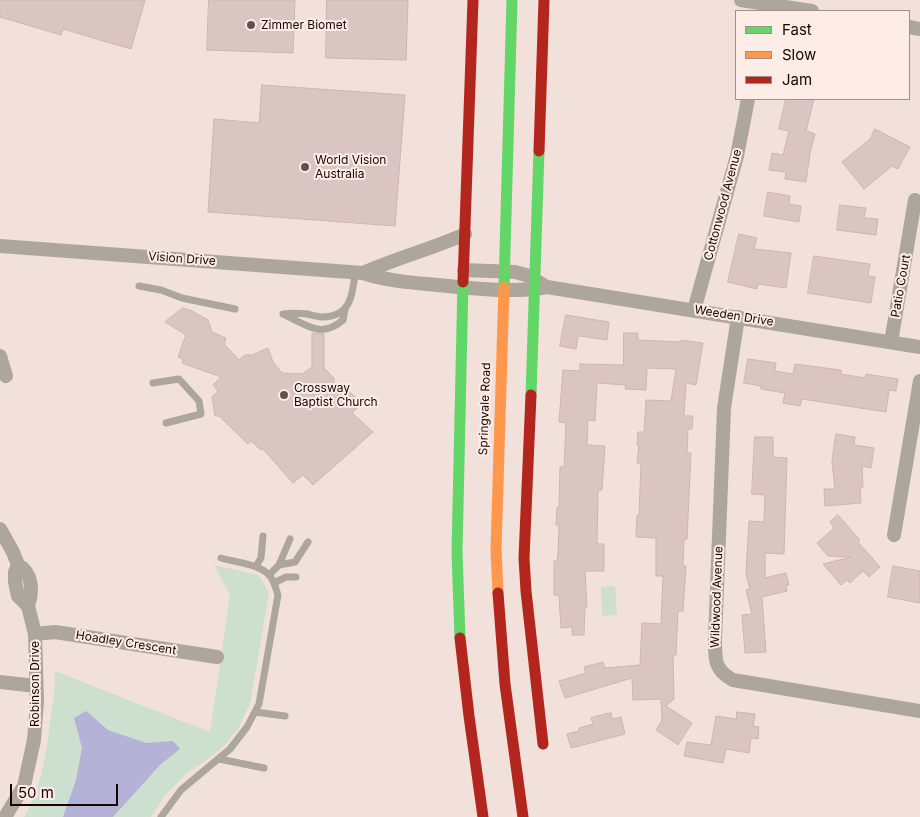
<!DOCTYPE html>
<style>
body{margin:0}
#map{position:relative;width:920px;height:817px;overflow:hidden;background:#f2e0da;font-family:Inter,sans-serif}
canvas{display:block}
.legend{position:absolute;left:735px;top:10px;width:175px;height:90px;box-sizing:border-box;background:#fdede6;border:1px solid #a38f8a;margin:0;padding:6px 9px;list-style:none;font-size:15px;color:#1b0300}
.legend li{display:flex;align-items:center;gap:10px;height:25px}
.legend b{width:25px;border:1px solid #a38f8a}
.scale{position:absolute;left:10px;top:784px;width:108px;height:22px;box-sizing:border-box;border:2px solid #1b0300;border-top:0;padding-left:6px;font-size:15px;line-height:18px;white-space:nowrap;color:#1b0300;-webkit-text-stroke:4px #fdede6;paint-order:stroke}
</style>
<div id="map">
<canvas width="920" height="817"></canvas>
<ul class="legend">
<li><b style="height:6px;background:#63d668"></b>Fast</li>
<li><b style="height:6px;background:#ff974d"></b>Slow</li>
<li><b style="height:6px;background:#b3261e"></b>Jam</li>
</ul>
<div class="scale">50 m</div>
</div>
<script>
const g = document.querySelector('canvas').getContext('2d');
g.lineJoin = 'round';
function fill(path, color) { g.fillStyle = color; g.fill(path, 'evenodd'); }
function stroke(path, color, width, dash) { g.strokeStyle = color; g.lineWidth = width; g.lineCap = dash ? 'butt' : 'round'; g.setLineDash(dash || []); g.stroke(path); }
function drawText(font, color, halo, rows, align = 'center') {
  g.font = font + ' Inter,sans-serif'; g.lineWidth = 4; g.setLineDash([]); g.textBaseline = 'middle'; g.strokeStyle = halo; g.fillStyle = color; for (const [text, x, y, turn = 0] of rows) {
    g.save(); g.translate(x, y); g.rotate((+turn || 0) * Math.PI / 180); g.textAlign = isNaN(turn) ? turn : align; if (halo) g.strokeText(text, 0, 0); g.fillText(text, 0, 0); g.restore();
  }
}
fill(new Path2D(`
 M214,565L258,575L265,585L269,594L250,704L238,729L224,746L207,760L187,773L166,794L151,817H24C41,790 45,760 49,729C52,710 55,691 55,671L210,732L230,595Z
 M615,586L617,615L602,616L601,587Z`), '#cde0cf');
fill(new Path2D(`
 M86,711L108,730L146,743L173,741L180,749L160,765L113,817H63L76,780L82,748L74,718Z`), '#b5b2d7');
const building = new Path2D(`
 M0,0H145L131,49L63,29L61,35L0,17Z
 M209,0H295L293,53L207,50Z
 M327,0H408L406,60L326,58Z
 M262,85L405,95L395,226L208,212L214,119L259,123Z
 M786,99H814L806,131L815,134L810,153L806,182L785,179L786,172L769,170L772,153L783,155L789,131L779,129Z
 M875,129L910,147L898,169L892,166L864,189L842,162L870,139Z
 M768,192L790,196L789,204L801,206L799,222L764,216Z
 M840,205L866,208L864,218L878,219L876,235L837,230Z
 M739,234L757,238L754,249L791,253L786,288L758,284L757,289L728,282Z
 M814,256L870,264L868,276L875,277L871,303L808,293Z
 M183,308L192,311L208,320L212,332L226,338L224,344L239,360L245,355H252L268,348L273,362L282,373L302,374L312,367V333L324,334V368L334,378V388H345L362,403L352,413L373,432L313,485L303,475L293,483L263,449L261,450L251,441L248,444L219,416H215L212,397L218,391L213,385L221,377L182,363L183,359L178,357L186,335L165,322Z
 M566,315L609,322L607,340L580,336L578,337L576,349L560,346Z
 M624,333H638V340L681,342V340L703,343L696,385L686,383L684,416H693L692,429H688L687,453H691L687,539H684L683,566H686L683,611H678L676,655H673L674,699L666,706L692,723L678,745L656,730L662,720L661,699L633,700L632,678L565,698L559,681L586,673L584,667L603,662L605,668L640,665L642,623L661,624L663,576H656V538L636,537L637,515H639L641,463H637L639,445H637L638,432H644L646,400L671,401L676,369L647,368L646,390L625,389L626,385L597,383L595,421L588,420L587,445L605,446L602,490H598L597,544H604V571H585L587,607H585L584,635H572V627L561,628L559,595H554V561H557L558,554L559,525H556L557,507H559L560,467H564L566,423L559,422L563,370L580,371V364L623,365Z
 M748,359L776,363L775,371L793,374L795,364L841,370V374L865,378L866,374L898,379L896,391L889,390L886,412L802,399L800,406L783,403L785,393L761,389V386L744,383Z
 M836,434L855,437L854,445L874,448L871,468L862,466L863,487H860L861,503L825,506L824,489H835L832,462Z
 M755,437H773V457L787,458L784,554L765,553V578L786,573L789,585L786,586L787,591L762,597L766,652L745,653L742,615L752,614L746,590L750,589L746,574L749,521L764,522L765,495L752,494Z
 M838,515L860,540L858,542L880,567L869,577L863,571L850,583L847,580L841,585L823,564L851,557L828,556L817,543L834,528L830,522Z
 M893,566L920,571V603L888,597Z
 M737,712L755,714L753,726L759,727L758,739L751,738L749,753L726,749L723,763L684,756L687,742L711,745L716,716L736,719Z
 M611,713L612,719L621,717L625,734L571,748L567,734L579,731V728L593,724L591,718Z`);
fill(building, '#d9c6c3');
stroke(building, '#ccb5b2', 1);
stroke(new Path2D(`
 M139,286L161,290L182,298L235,309
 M283,314C291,313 299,313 307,314C311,315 317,317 322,317C351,317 353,294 355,272
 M285,315C307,325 321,339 343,320L345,309
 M153,383L179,379L199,401L201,414L166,423
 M279,565L295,562L308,542
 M256,566L261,558L263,536
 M269,575L279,565L290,539
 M274,583L286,577H296
 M255,712L285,716
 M219,759L264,768
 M161,817L181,790L230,749L247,727L259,704L278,595C276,590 275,584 272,579C264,564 237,563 221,558`), '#aca69d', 7);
stroke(new Path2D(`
 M741,0L812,11
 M909,27L920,29
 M0,246L363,273C390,282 419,283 447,286C480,289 514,293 547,287
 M464,270L515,272L526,275L547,287L920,347
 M363,273C396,258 432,249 465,234
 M694,310L737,156L748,99
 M738,317L724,408L715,639C715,659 714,670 733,680L920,711
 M891,342L915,200
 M0,356L6,376
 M0,529L13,552L18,565C33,573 33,592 28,606
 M894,535L920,381
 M35,634L55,632L217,657
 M0,682L36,686
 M5,817L24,786L34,740L37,702L35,634L28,606L18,596L15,582V572L18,565`), '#aca69d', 14);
stroke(new Path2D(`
 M504,287L512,0
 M531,395L539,151
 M460,638L457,552L463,282`), '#63d668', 11);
stroke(new Path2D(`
 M498,593L496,550L504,287`), '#ff974d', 11);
stroke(new Path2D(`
 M539,151L544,0
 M463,282L473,0
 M531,395L524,558L526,591L543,744
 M498,593L505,684L523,817
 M460,638L469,716L483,817`), '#b3261e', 11);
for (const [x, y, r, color] of [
 [251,25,5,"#66504c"],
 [305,167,5,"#66504c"],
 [284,395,5,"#66504c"]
]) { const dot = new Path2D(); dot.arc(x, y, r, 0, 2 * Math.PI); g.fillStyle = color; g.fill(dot); stroke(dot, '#fdede6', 2); }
drawText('12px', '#1b0300', '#fdede6', [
 ["Zimmer Biomet",261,25],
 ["World Vision",315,160],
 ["Australia",315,174],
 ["Crossway",294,388],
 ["Baptist Church",294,402]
], 'left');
drawText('12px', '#1b0300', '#fdede6', [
 ["Cottonwood Avenue",723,205,-75],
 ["Vision Drive",182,259,4],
 ["Patio Court",901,286,-80],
 ["Weeden Drive",734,316,9],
 ["Springvale Road",485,409,-88],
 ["Wildwood Avenue",717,597,-88],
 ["Hoadley Crescent",126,643,9],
 ["Robinson Drive",35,684,-90]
]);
</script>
